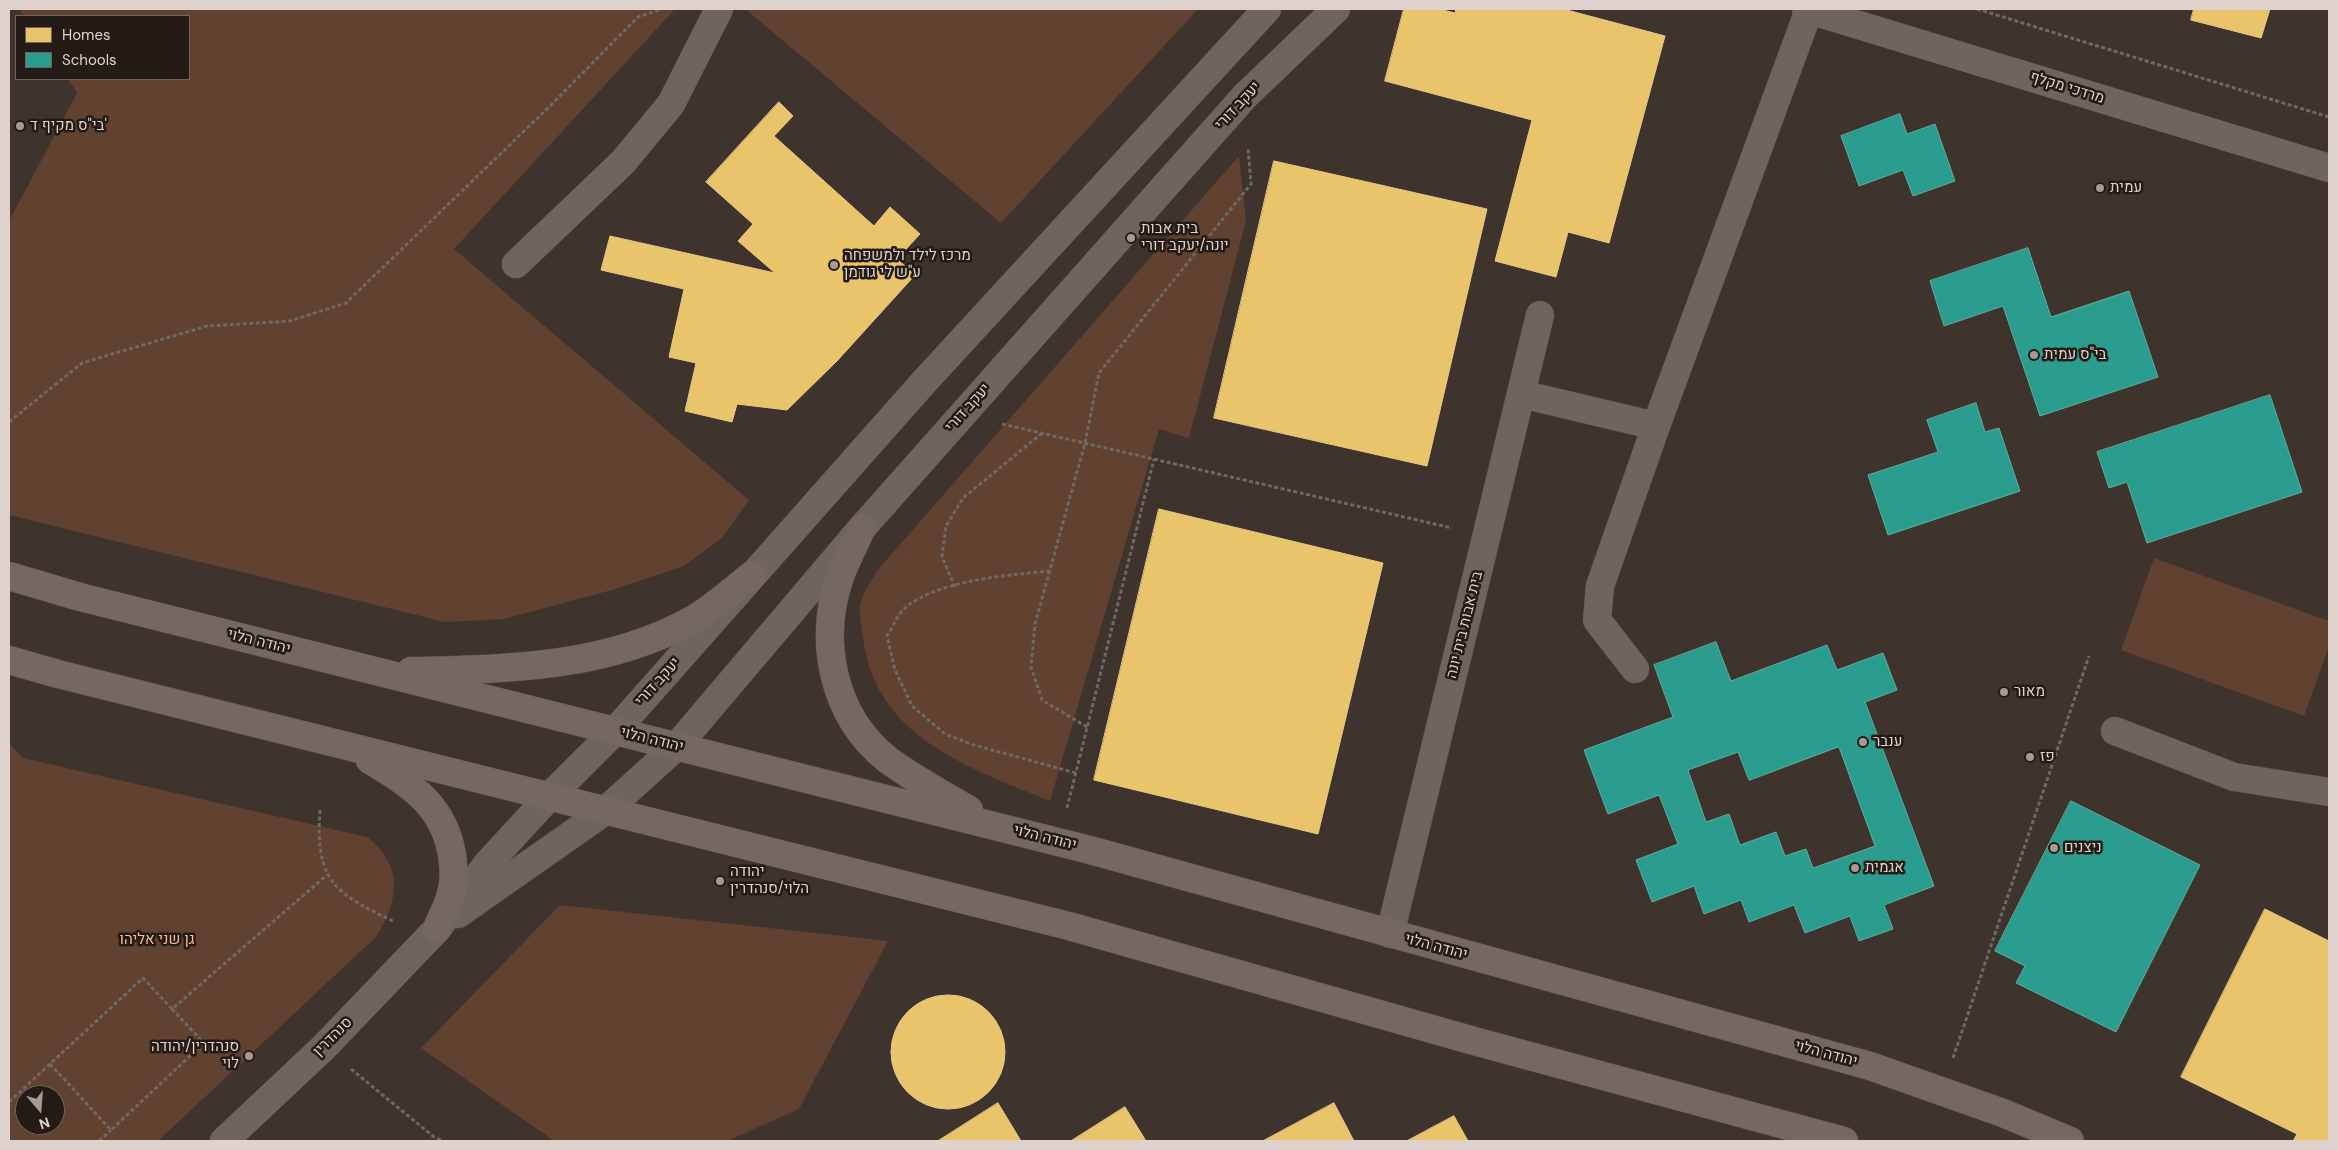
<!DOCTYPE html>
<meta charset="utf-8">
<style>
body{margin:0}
#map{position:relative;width:2338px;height:1150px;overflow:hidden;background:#3e332d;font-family:"DM Sans",sans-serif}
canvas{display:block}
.frame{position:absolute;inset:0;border:10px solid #dfd2cc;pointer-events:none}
.legend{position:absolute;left:15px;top:15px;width:175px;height:65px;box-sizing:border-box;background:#241b16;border:1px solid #6f645f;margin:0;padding:6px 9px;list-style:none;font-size:15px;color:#dfd2cc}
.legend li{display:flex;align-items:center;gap:10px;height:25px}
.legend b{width:25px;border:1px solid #6f645f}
.north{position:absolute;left:15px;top:1085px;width:50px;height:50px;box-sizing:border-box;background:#241b16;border:1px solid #6f645f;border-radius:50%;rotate:162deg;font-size:14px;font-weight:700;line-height:20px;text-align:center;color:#dfd2cc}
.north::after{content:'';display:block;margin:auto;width:18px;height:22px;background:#a79a94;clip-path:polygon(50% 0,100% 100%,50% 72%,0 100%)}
</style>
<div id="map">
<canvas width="2338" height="1150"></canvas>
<div class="frame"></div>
<ul class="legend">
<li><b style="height:14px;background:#e9c46a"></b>Homes</li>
<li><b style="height:14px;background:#2a9d8f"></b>Schools</li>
</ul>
<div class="north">N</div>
</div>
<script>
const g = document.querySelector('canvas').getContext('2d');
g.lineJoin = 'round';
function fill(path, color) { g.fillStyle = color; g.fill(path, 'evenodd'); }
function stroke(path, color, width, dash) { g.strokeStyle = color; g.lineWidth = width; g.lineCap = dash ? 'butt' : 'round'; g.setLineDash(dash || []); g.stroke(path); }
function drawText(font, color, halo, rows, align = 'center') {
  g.font = font + ' "DM Sans",Heebo,sans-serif'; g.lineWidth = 5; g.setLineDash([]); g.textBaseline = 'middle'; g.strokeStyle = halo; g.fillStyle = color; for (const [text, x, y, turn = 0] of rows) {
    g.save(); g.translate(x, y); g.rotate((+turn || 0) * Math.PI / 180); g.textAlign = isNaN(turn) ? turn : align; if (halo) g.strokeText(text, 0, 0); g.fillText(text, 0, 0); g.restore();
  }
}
fill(new Path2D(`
 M21,9H675L454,249L749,500L722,538L684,566L612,590L504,619L445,622L9,515V221L77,93L68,79H189V16H24L20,10Z
 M745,9H1198L1001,223Z
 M1239,156L1246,221L1189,438L1159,429L1050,801C970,768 874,737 863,637C862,628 859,616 860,607C861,596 871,582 876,572Z
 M2154,558L2329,621V646L2304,716L2121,650Z
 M9,743L23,758L367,837C404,865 399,901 376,937L158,1141H9ZM25,1095H55V1125H25Z
 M560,905L888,941L799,1109L727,1141H554L421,1048Z`), '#614130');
const homes = new Path2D(`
 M1404,9H1439L1455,13L1456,9H1563L1665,36L1609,243L1568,232L1556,277L1495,261L1532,120L1385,81Z
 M2194,9H2270L2261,38L2191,20Z
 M779,102L793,116L774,136L874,226L890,207L920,234L897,259L915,275L837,361L787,410L737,404L732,422L685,411L696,363L669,357L684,289L601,270L610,236L775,273L738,241L753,224L706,182Z
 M1274,161L1487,209L1427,466L1214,418Z
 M1159,509L1383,563L1318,834L1094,780Z
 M2265,909L2329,941V1141H2293L2297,1134L2181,1077Z
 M891 1052a57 57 0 1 1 114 0a57 57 0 1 1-114 0Z
 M998,1103L1021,1141H938Z
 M1334,1103L1354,1141H1263Z
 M1125,1107L1146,1141H1071Z
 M1454,1116L1468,1141H1407Z`);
fill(homes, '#e9c46a');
stroke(homes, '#e6c887', 1);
const schools = new Path2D(`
 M1900,114L1907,134L1935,124L1955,181L1913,196L1903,170L1859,186L1841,136Z
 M2028,248L2051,317L2129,291L2158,377L2040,416L2003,306L1944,326L1930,281Z
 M2270,395L2302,492L2147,543L2127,482L2109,488L2097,452Z
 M1976,403L1985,432L1999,428L2020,491L1888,535L1868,475L1938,452L1927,420Z
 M1716,642L1731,681L1827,645L1837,670L1883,653L1897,690L1865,702L1934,886L1884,905L1893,929L1859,941L1850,916L1805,933L1794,905L1749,922L1741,900L1704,914L1694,886L1652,902L1636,860L1678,844L1659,795L1608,814L1584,750L1673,717L1654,665ZM1839,747L1875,846L1813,868L1806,849L1785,856L1776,832L1740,845L1729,814L1706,822L1688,770L1738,752L1749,780Z
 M2071,801L2200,865L2116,1032L2016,983L2025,966L1995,951Z`);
fill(schools, '#2a9d8f');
stroke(schools, '#60ada1', 1);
const minor = new Path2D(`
 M1806,9L2329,168
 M516,264L623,162L671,104L719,9
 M1521,394L1656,426
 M1635,669L1597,620L1600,586L1656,426L1809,10
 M2115,731L2234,777L2329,792
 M458,914L605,811L677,746L861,529L1245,96L1336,9
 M1390,934L1540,315
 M224,1141L324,1047L437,929L488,863L549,797L615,731L923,383L1267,9`);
const major = new Path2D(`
 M861,529C855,544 847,558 841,574C817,639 832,716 888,760C914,779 942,794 969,810
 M9,576L80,597L1090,850L1870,1066L2003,1113L2070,1141
 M9,660L58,674L1069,926L1474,1041L1844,1141
 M411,671C509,669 607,668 694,619C714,607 733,590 752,575
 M370,760C411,785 444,805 452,855C454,870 455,883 450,897C447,908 441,918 437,929`);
stroke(minor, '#584f4a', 29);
stroke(major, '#584f4a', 29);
stroke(new Path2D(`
 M1977,9L2329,117
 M9,422L82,363L207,326L290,321L346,303L548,108L638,17L662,9
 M1002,424L1452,528
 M1050,571C1008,575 940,580 906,607C898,613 893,627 887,636L895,670L912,706L945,734L974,745L1076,773
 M955,587L942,557L946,526L963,498L1041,434
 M1087,727L1042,700L1031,667L1035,624L1085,443L1099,373L1251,184L1248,147
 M1067,808L1154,459
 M320,810C315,881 334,893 395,922
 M1953,1058L2089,656
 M50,1064L111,1130L204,1043L172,1009
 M351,1069L434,1137L443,1141
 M9,1102L143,978L172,1009L327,875
 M99,1141L111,1130`), '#6f6864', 3, [4, 2.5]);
stroke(minor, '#6e6561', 28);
stroke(major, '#746861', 28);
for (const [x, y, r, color] of [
 [20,126,5,"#a79a94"],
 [2100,188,5,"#a79a94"],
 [1131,238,5,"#a79a94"],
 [834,265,5,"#a79a94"],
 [2034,355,5,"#a79a94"],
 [2004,692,5,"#a79a94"],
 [1863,742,5,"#a79a94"],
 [2030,757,5,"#a79a94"],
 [2054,848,5,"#a79a94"],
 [1855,868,5,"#a79a94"],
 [720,881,5,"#a79a94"],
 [249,1056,5,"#a79a94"]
]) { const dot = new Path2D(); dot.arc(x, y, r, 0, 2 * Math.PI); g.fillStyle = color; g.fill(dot); stroke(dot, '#241b16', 2); }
drawText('15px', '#dfd2cc', '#241b16', [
 ["מרדכי מקלף",2067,88,17],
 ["יעקב דורי",1238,106,-47],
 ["יעקב דורי",968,408,-48],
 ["בית אבות בית יונה",1465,625,-76],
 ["יהודה הלוי",259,642,14],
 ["יעקב דורי",658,682,-48],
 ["יהודה הלוי",652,740,14],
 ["יהודה הלוי",1045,838,14],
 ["יהודה הלוי",1436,947,15],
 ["סנהדרין",333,1037,-45],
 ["יהודה הלוי",1826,1054,15]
]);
drawText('15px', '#dfd2cc', '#241b16', [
 ["בי\"ס מקיף ד'",30,126],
 ["עמית",2110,188],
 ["בית אבות",1141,229],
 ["יונה/יעקב דורי",1141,246],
 ["מרכז לילד ולמשפחה",844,256],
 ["ע\"ש לי גודמן",844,273],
 ["בי\"ס עמית",2044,355],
 ["מאור",2014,692],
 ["ענבר",1873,742],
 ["פז",2040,757],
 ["ניצנים",2064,848],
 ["אגמית",1865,868],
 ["יהודה",730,872],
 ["הלוי/סנהדרין",730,889],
 ["סנהדרין/יהודה",239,1047,"right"],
 ["לוי",239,1064,"right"]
], 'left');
drawText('15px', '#f9bb9d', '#241b16', [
 ["גן שני אליהו",157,940]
]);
</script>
